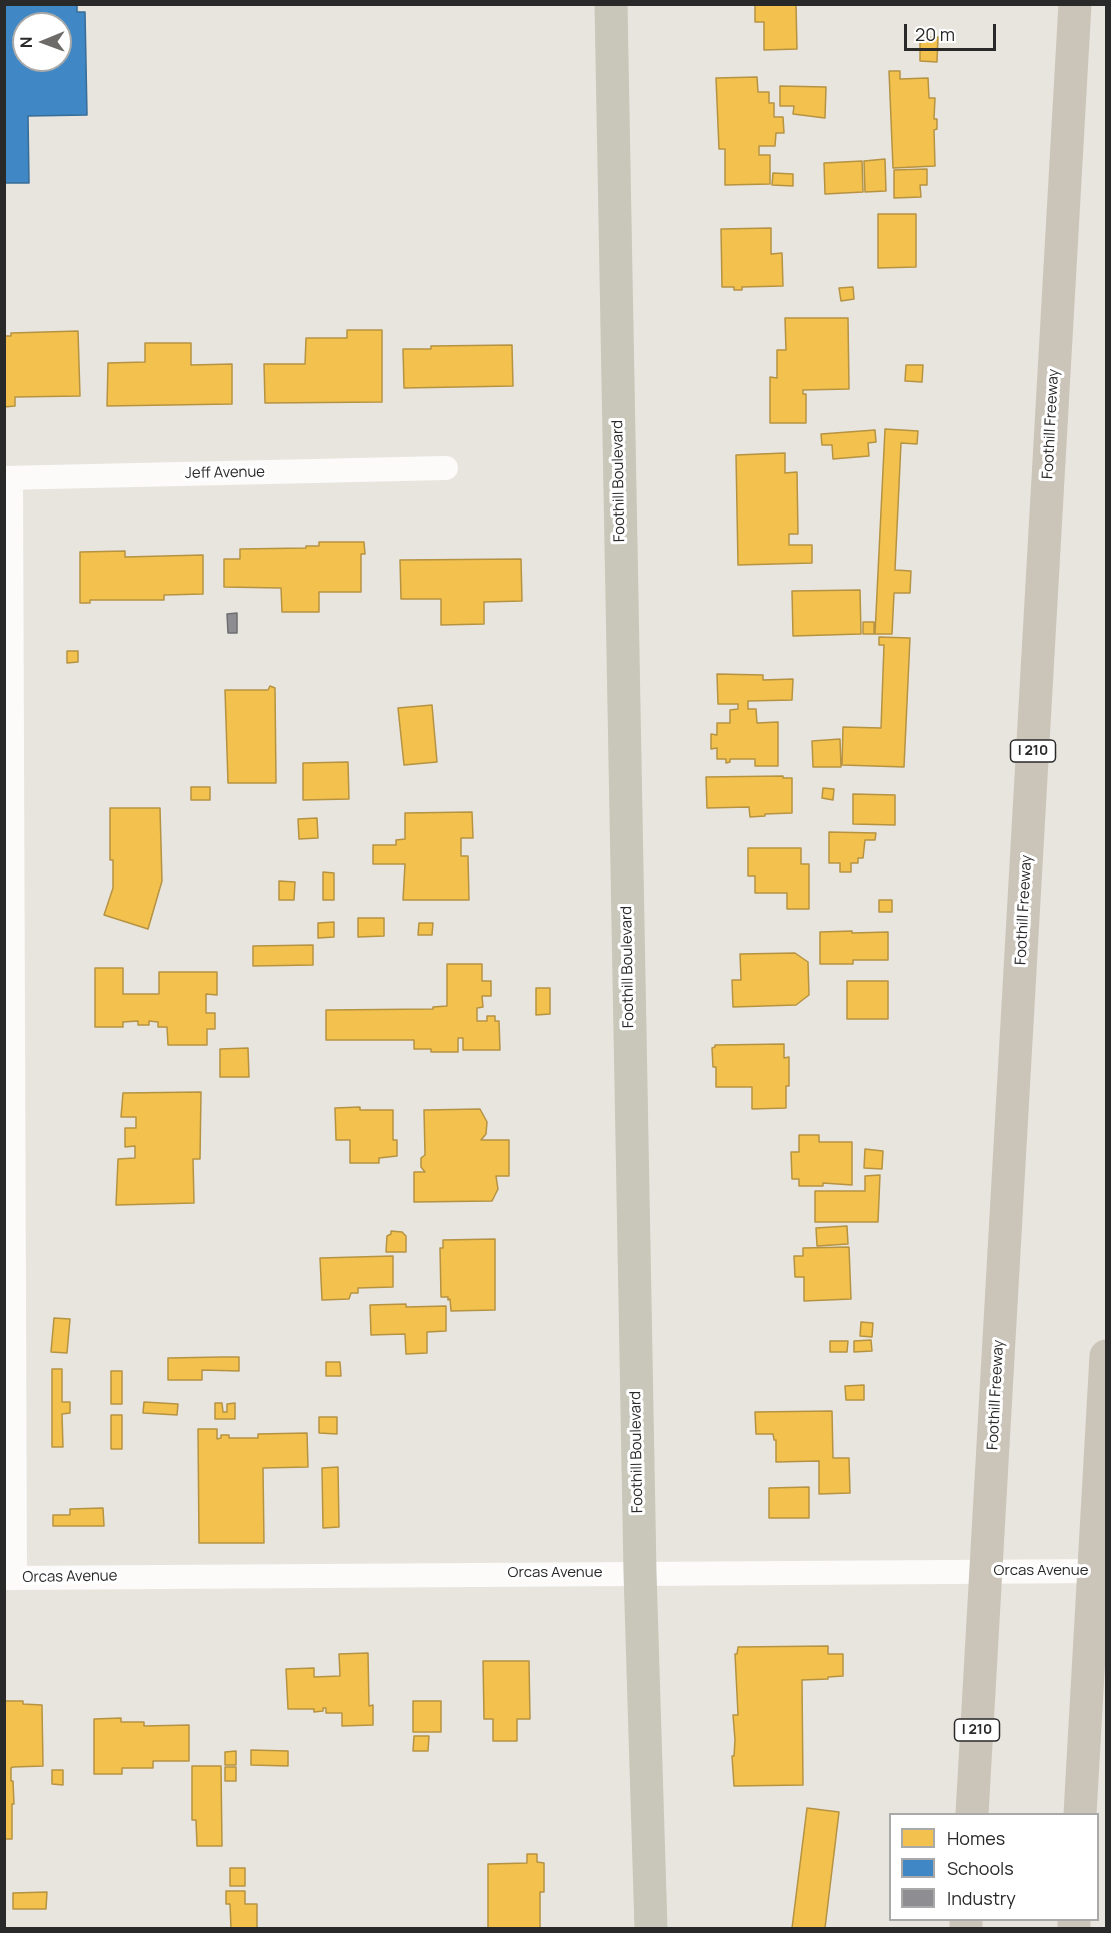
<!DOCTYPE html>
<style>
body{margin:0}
#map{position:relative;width:1111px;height:1933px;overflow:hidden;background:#e8e5de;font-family:Manrope,sans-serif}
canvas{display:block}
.frame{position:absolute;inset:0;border:6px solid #292929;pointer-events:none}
.legend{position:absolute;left:889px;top:1813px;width:210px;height:108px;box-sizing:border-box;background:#fff;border:2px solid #a9a9a9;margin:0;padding:8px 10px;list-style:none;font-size:18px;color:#292929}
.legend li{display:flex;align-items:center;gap:12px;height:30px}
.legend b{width:30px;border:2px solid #a9a9a9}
.north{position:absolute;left:12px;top:12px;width:60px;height:60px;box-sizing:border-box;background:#fff;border:2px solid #a9a9a9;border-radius:50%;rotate:269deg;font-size:16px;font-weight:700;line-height:24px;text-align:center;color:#292929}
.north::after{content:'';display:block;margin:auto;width:21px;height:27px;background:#6c6b68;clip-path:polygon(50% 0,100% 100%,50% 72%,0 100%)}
.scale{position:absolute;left:904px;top:24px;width:92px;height:27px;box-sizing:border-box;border:3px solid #292929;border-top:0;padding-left:8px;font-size:18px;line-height:21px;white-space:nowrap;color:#292929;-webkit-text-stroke:4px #fff;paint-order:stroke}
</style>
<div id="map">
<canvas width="1111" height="1933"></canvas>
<div class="frame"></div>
<ul class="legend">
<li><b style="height:16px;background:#f2c14e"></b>Homes</li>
<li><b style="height:16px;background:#3f88c5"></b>Schools</li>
<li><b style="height:16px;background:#8d8d92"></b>Industry</li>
</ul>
<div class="north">N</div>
<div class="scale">20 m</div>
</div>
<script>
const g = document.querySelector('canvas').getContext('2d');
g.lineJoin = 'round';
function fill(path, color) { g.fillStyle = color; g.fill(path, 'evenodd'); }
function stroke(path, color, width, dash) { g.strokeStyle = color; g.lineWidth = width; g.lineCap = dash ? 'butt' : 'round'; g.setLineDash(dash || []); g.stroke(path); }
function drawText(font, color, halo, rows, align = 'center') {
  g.font = font + ' Manrope,sans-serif'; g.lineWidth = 6; g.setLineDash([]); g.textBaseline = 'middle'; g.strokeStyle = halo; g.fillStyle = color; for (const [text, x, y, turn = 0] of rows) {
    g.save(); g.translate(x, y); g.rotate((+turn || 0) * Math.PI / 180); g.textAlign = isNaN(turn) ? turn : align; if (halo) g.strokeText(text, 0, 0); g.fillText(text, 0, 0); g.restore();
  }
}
const homes = new Path2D(`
 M796,4L797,49L764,50V22H755V5L744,4Z
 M938,37L937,62L920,61V38Z
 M889,71H900V79L928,78L929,98H935L934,119H937V129L934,130L935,166L893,168Z
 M757,77L758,92H769V103H774V117H783L784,133H776L775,146H759V155H770V184L725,185V149H719L716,78Z
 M780,86L826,87L825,118L793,114L794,106H780Z
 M885,159L886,191L865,192L864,161Z
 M862,161L863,192L825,194L824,163Z
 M927,169V185H920L921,197L894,198V170Z
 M773,173L793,174V186L772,185Z
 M878,214H916V267L878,268Z
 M771,228V254L782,253L783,286L742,287V290H734V287H722L721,229Z
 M853,287L854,299L841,301L839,288Z
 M785,318H848L849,389L803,390V394H806V423H770V377L777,378V350H786Z
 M347,330H382V402L265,403L264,364H305L306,338H347Z
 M78,331L80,396L15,397V406L4,407V336H11V333Z
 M145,343H191V365L232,364V404L107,406L108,363L145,362Z
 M512,345L513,386L404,388L403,349H431V346Z
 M906,365H923L922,382L905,381Z
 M885,429L918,431L917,444L901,443L895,570L911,571L910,593H894L892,634H875Z
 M875,430L876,442L868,443L869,456L833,459L832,445H822L821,434Z
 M785,453V473L797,472L798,534H789V545H812V563L738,565L736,455Z
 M319,542H364L365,554H361V592H319V612H282L281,588L224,587V559H240V549L306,548V546H319Z
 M125,551V557L203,555V594L164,595V600H90V603H80V552Z
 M521,559L522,601L484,602V624L441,625V599H401L400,560Z
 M860,590L861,634L793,636L792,591Z
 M863,622H874V634H863Z
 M879,637L910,638L904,767L842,765L843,727L881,728L884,645H879Z
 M67,651H78V662L67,663Z
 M717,674L763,675V680L793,679L792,700L748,701V709H756L757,723L778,722V766H755V759H730V762L726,763V759H717V748L711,749V734L717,735V723H730V710L738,709V704H718Z
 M270,686L275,688L276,783H228L225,690H268Z
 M432,705L437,762L404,765L398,708Z
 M840,739L841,767H813L812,741Z
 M348,762L349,799L303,800V763Z
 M783,776V778H792V813L765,814V816L750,817L749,807L707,808L706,777Z
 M191,787H210V800H191Z
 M823,788L834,789L833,800L822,798Z
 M853,794L895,795V825L853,824Z
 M110,808H160L162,881L148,929L104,915L113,888V860H110Z
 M472,812L473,838H461V856H468L469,900H403L405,864H373V845H396V840L405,839V813Z
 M317,818L318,838L299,839L298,819Z
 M829,832L876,833L875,840H865L863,858H858V863H851V872H840V863H829Z
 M748,848H801V864H809V909H787V893H755V876H748Z
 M323,872L334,873V900H323Z
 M279,881L295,882L294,900H279Z
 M879,900H892V912H879Z
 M358,918H384V936L358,937Z
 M334,922V937L318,938V923Z
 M419,923H433L432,935H418Z
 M852,931V933L888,932V960H853V964H820V932Z
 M313,945V965L253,966V946Z
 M795,953L808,962L809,995L796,1005L733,1007L732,980H741L740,954Z
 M447,964H482V981H491V996H482L483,1007L477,1008V1021H487V1016H495V1021H499L500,1050H463V1038H458V1052H431V1049H414V1040H326V1010L433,1009V1007L447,1006Z
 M95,968H123V994H159V972H217V995L206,994V1013H215V1029H207V1045H168L167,1027H158V1022L149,1021V1025H138V1021L123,1022V1027H95Z
 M847,981H888V1019H847Z
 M536,988H550V1014L536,1015Z
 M784,1044V1058L789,1057V1086H786V1108L752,1109V1087H716V1067H713L712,1048L715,1047V1045Z
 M248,1048L249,1077H220V1049Z
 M201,1092L200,1159H193L194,1203L116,1205L118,1159L135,1158V1146L125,1147V1128H136V1117H121L123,1093Z
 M360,1107V1110H393V1140H397V1156L379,1158V1163H350V1140H336L335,1108Z
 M480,1109L487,1122L486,1134L481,1140H509V1176H496L498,1189L492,1201L414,1202V1172H425L421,1167V1158L425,1155L424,1110Z
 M799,1135H819V1142H852V1185L823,1183V1186H799V1179H792L791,1152H799Z
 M865,1149L883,1151L882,1169L864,1168Z
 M880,1175L878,1222H815V1191H865V1176Z
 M847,1226L848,1244L817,1246L816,1228Z
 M391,1231L402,1232L406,1236V1252H386L387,1236L391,1234Z
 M495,1239V1310L451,1311L450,1299L448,1300V1297H441L440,1248H443V1240Z
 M849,1247L851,1299L804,1301V1277H795L794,1256H803V1248Z
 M393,1256V1287L358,1288V1293H351L349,1299L322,1300L320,1258Z
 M406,1304V1307L446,1306V1331L427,1332V1353L406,1354L405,1334L371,1335L370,1305Z
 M54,1318L70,1319L67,1353L51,1352Z
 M861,1322L873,1323L872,1337L860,1336Z
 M871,1340L872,1351L854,1352V1341Z
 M830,1341H848L847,1352H830Z
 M222,1357H239V1371L202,1370V1380H168V1358Z
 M326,1362H340L341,1376H326Z
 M52,1369H62V1402H70V1413L62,1414L63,1447H52Z
 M111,1371H122V1404H111Z
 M864,1385V1400H846L845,1386Z
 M144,1402L178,1404L177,1415L143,1413Z
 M215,1403H222L223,1412H227V1404L235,1403V1419H215Z
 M832,1411L833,1458H849L850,1493L819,1494V1461L776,1462V1440H774L773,1434H756L755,1412Z
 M111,1415H122V1449H111Z
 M319,1417H337V1434L319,1433Z
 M198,1429H217V1439L221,1438V1435H229V1438H258V1434L307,1433L308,1467L263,1468L264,1543H199Z
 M338,1467L339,1527L323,1528L322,1468Z
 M809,1487V1518H769V1488Z
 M103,1508L104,1526H53V1515H70V1509Z
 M828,1646V1654H843V1676L828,1677V1679L802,1680L803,1785L734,1786L732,1756H734L735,1740L733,1715H738L735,1654H737L738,1647Z
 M368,1653L369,1706L373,1705V1725L342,1726V1713H326V1708H323V1711L314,1712V1709H288L286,1669L314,1668V1677L340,1676L339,1654Z
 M483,1661H529L530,1719H517V1741H493V1719H484Z
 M4,1701H23V1704L42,1705L43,1766L13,1767L11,1768V1781H13L14,1804H12V1839H4Z
 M413,1701H441V1732H413Z
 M121,1718V1722H144V1726L189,1725V1761H153V1768H122V1774H94V1719Z
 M414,1736H429L428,1751H413Z
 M251,1750L288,1751V1766L251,1765Z
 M236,1751V1765H225V1752Z
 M192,1766H221L222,1846H197L196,1820H192Z
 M225,1767H236V1781H225Z
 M52,1770H63V1785L52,1784Z
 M807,1808L839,1812L825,1928H792Z
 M527,1854H537V1862L544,1863V1892H540V1928H488V1864L527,1863Z
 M230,1868H245V1886H230Z
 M226,1891H245V1904H257V1928H231L230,1904H226Z
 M47,1892L46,1909H13V1893Z`);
fill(homes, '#f2c14e');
stroke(homes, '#b69343', 1.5);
const schools = new Path2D(`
 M4,4H77V12H85L87,115L28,116L29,183H4ZM24,24H60V60H24Z`);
fill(schools, '#3f88c5');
stroke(schools, '#386c96', 1.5);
const industry = new Path2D(`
 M237,613V633H228L227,614Z`);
fill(industry, '#8d8d92');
stroke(industry, '#6f6f72', 1.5);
stroke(new Path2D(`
 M4,478L446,468
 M11,478L15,1578
 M4,1578L1106,1571`), '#fcfbfa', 24);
stroke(new Path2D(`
 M611,4L640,1572L651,1928`), '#c8c7b9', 33);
stroke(new Path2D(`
 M972,1814L1075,4
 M1080,1814L1106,1356
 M966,1928V1920
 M1074,1928V1920`), '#cbc4b9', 33);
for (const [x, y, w] of [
 [1033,751,45],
 [977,1730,45]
]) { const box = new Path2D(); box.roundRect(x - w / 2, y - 11, w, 22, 4.5); g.fillStyle = '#fff'; g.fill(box); stroke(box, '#292929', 1.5); }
drawText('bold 14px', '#292929', null, [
 ["I 210",1033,751],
 ["I 210",977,1730]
]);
drawText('15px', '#292929', '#fff', [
 ["Foothill Freeway",1051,424,-87],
 ["Jeff Avenue",225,473,-1],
 ["Foothill Boulevard",619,481,-91],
 ["Foothill Freeway",1024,910,-87],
 ["Foothill Boulevard",628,967,-91],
 ["Foothill Freeway",996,1395,-87],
 ["Foothill Boulevard",637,1452,-91],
 ["Orcas Avenue",1041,1571],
 ["Orcas Avenue",555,1573],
 ["Orcas Avenue",70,1577,-1]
]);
</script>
